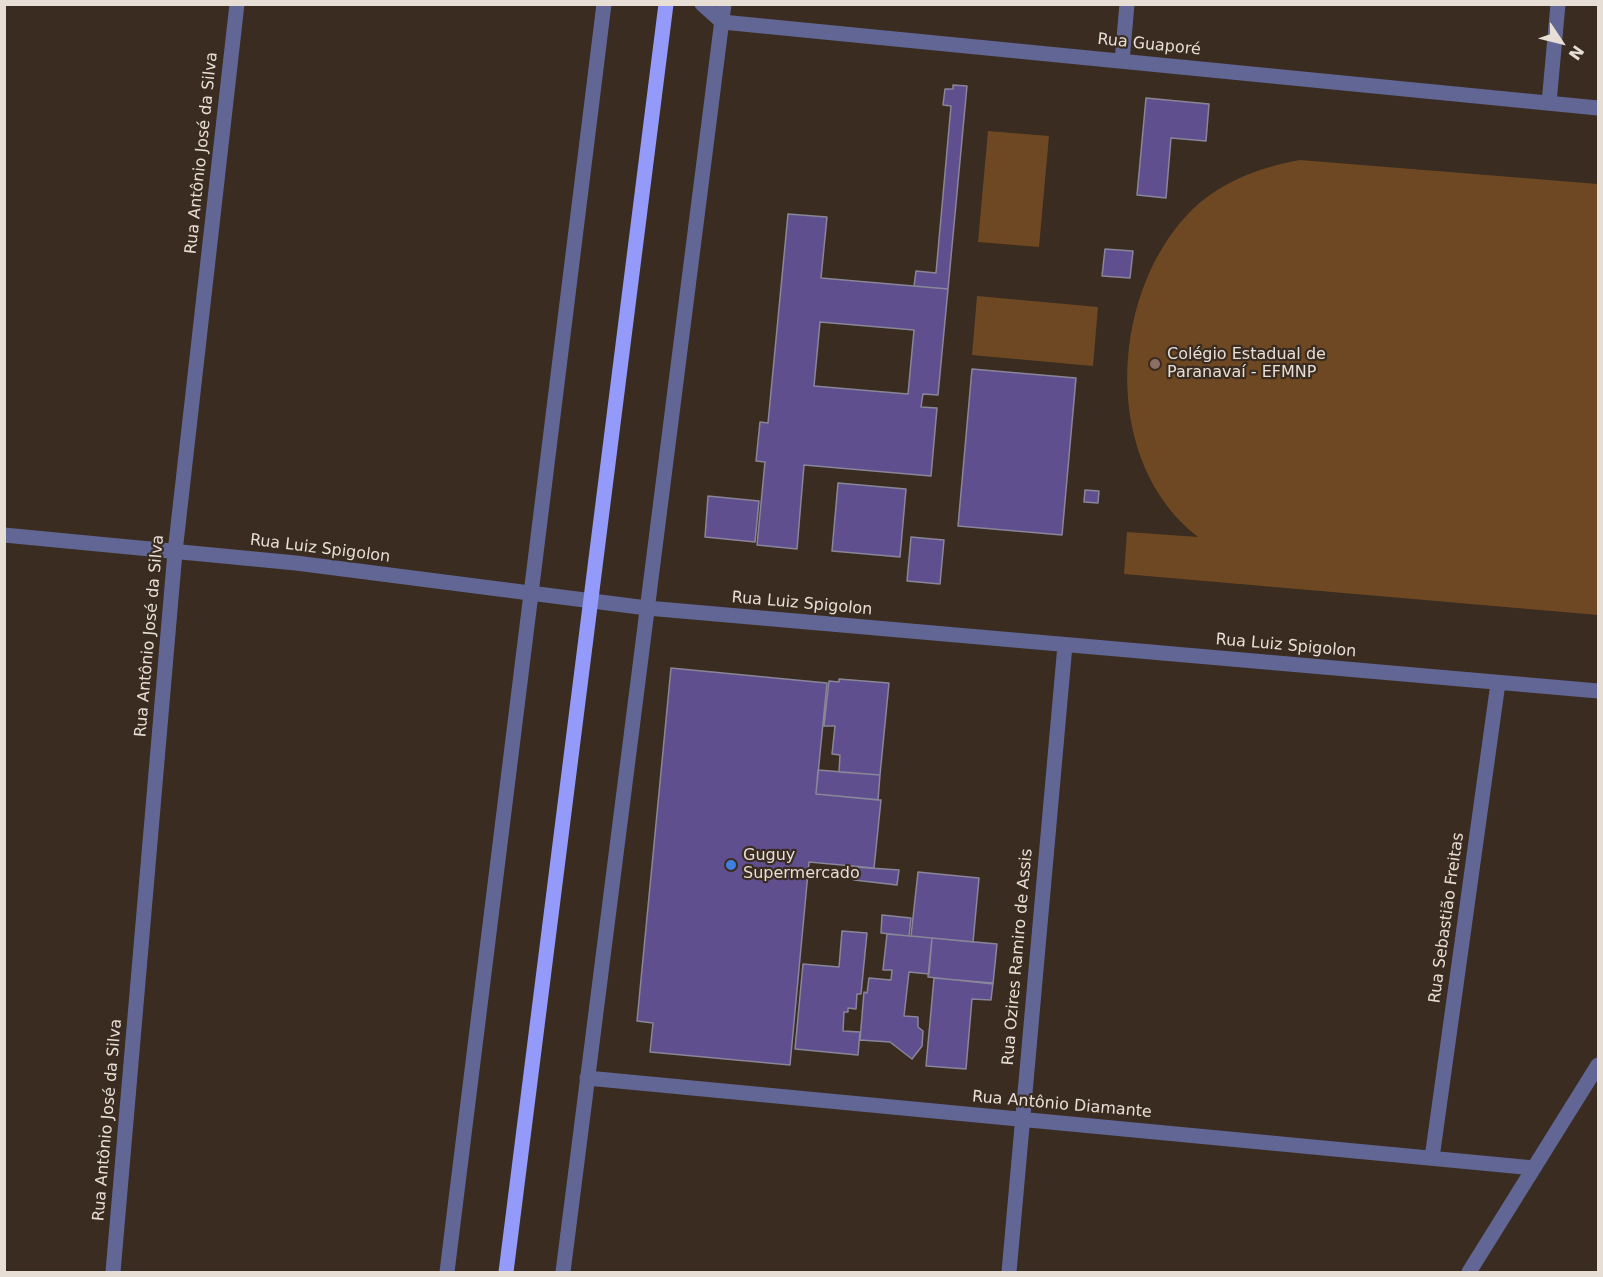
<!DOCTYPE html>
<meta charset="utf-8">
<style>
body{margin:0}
#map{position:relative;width:1603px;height:1277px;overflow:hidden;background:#3a2c20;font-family:"DejaVu Sans",sans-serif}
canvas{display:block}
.frame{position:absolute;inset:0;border:6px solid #e7ded6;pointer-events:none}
.north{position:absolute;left:1531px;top:12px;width:60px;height:60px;-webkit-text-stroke:4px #3a2c20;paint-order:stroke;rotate:125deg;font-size:16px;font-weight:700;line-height:24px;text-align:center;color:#e7ded6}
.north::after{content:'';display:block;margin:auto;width:21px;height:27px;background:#e7ded6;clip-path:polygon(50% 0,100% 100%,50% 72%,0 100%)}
</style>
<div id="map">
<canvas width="1603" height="1277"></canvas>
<div class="frame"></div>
<div class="north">N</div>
</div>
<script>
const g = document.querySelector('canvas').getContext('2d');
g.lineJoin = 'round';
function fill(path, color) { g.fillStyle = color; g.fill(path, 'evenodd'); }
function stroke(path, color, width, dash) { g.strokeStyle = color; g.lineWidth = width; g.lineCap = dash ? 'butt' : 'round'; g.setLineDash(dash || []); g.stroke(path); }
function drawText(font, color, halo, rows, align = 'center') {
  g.font = font + ' "DejaVu Sans",sans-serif'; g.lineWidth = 4.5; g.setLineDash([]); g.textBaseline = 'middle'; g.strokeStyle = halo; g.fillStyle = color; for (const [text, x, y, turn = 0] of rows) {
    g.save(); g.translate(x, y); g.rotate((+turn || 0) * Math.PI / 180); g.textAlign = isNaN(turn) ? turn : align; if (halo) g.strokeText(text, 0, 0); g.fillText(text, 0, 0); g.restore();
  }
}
fill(new Path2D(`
 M988,131L1049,136L1039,247L978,242Z
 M1300,160L1598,184V615L1124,574L1127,532L1198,537C1102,463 1109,299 1187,215C1217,183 1257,168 1300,160Z
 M977,296L1098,307L1093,366L972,355Z`), '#6e4822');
const building = new Path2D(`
 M953,85L967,86L948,289L914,286L916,271L936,273L951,106L943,105L945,89H953Z
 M1146,98L1209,104L1206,141L1171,138L1166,198L1137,195Z
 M788,214L827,217L821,278L948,289L938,395L923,394L921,407L937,408L931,476L804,465L797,549L757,545L765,462L756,461L760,422L768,423ZM820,322L914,330L908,394L814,386Z
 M1105,249L1133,251L1130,278L1102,276Z
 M972,369L1076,378L1062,535L958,526Z
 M838,483L906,489L900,557L832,551Z
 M1085,490L1099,491L1098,503L1084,502Z
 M708,496L759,501L755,542L705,537Z
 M911,537L944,540L940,584L907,581Z
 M671,668L827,683L816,794L881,800L874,868L809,862L790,1065L650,1052L653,1023L637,1021Z
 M839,679L889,683L880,775L839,772L840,755L832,754L835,726H824L829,681L839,682Z
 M818,770L880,775L878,800L816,794Z
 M855,867L899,870L897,885L854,880Z
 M918,872L979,878L973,942L911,936Z
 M882,915L911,918L909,936L881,933Z
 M842,931L867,933L861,994H857L856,1009L848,1008V1012H844L843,1031L860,1032L858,1055L795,1049L803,964L839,967Z
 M887,934L932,938L929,974L909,972L904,1016L918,1017V1027L923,1031L922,1046L912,1059L890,1042L860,1040L864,992L867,993L869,978L891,980L892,970H883Z
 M932,938L997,944L993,984L928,977Z
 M934,978L993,983L991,1000L972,999L966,1069L926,1066Z`);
fill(building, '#5f4f8e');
stroke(building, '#898699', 1.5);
stroke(new Path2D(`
 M702,4L722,22L1598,108
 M1122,61L1127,4
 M1549,103L1558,4
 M4,535L296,563L647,608L1598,691
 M587,1078L1534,1168
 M1432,1158L1498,683
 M113,1272L175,552L237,4
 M447,1272L604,4
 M563,1272L724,4
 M1009,1272L1065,645
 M1469,1272L1598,1065`), '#616694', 15);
stroke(new Path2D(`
 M506,1272L666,4`), '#939af9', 15);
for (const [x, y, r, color] of [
 [1155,364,6,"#8d6e63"],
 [731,865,6,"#3f7fe0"]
]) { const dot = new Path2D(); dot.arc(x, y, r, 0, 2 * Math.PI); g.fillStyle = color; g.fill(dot); stroke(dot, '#3a2c20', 2); }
drawText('16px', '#e7ded6', '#3a2c20', [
 ["Rua Guaporé",1149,45,6],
 ["Rua Antônio José da Silva",202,153,-84],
 ["Rua Luiz Spigolon",320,549,7],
 ["Rua Luiz Spigolon",802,604,5],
 ["Rua Antônio José da Silva",150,636,-85],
 ["Rua Luiz Spigolon",1286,646,5],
 ["Rua Sebastião Freitas",1447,918,-82],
 ["Rua Ozires Ramiro de Assis",1018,957,-85],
 ["Rua Antônio Diamante",1062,1105,5],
 ["Rua Antônio José da Silva",108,1120,-85]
]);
drawText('16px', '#e7ded6', '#3a2c20', [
 ["Colégio Estadual de",1167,355],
 ["Paranavaí - EFMNP",1167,373],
 ["Guguy",743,856],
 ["Supermercado",743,874]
], 'left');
</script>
